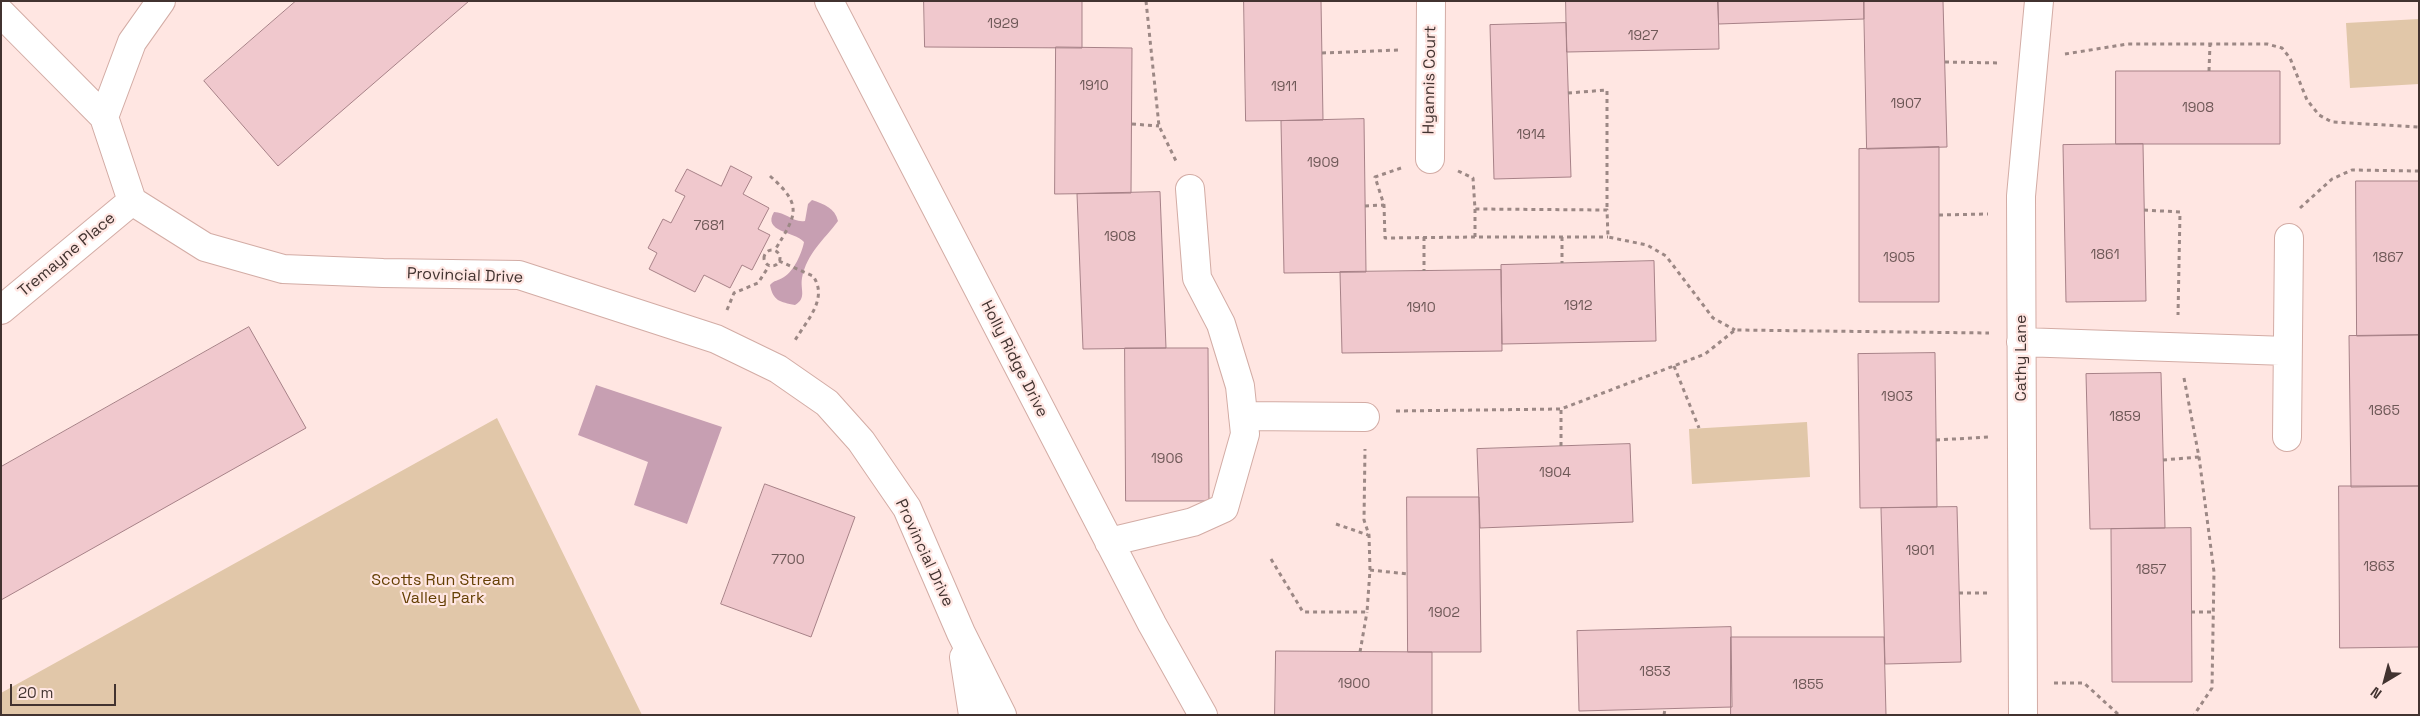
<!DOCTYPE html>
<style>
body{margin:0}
#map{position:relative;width:2420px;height:716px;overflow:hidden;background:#ffe6e2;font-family:"Space Grotesk",sans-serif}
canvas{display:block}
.frame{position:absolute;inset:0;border:2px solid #423330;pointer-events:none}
.north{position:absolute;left:2360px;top:656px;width:50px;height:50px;-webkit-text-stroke:4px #ffe6e2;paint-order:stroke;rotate:217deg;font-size:14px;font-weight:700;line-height:20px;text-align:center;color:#423330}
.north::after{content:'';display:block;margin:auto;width:18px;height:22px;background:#423330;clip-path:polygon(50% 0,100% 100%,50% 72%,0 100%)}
.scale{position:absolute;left:10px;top:684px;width:106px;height:22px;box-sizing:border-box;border:2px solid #423330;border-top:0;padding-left:6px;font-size:15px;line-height:18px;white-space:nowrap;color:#423330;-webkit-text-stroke:4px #ffe6e2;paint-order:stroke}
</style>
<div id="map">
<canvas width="2420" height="716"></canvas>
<div class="frame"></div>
<div class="north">N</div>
<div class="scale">20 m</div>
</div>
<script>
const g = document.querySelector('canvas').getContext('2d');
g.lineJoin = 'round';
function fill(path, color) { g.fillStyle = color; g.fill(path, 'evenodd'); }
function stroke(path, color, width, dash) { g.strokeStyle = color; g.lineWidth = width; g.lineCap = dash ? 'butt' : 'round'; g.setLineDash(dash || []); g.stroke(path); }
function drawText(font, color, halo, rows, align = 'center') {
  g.font = font + ' "Space Grotesk",sans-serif'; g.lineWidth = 4.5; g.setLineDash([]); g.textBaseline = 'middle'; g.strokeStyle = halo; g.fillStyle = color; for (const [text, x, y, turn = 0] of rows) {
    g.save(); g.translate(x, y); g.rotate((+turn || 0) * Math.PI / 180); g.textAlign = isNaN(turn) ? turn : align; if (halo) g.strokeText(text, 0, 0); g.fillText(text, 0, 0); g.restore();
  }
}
fill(new Path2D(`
 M2419,19V84L2350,88L2346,23Z
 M497,418L642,715H1V693Z
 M1807,422L1810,477L1692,484L1689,429Z`), '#e1c7a9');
fill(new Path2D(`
 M812,200C824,204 835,208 838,221C824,240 807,253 802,278C800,290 807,298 795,305C780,302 773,301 770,285C774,280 778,281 784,277C794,271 802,253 804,242C794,231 762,232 774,212C786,212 793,223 805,221L808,204Z
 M596,385L722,427L687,524L634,505L648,462L578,435Z`), '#c79fb2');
const building = new Path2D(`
 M296,1H469L278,166L204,81Z
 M924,1H1082V48L925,47Z
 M1244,1H1321L1323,120L1246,121Z
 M1566,1H1718L1719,49L1567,52Z
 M1718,1H1864V19L1719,24Z
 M1864,1H1943L1947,147L1867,149Z
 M1566,23L1571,177L1494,179L1490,25Z
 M1056,47L1132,48L1131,193L1055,194Z
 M2116,71H2280V144H2116Z
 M1364,119L1366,272L1284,273L1281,121Z
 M2143,144L2146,301L2066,302L2063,145Z
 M1939,147V302H1859V149Z
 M731,166L752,177L743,194L769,208L758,229L770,235L752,270L742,265L730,288L704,275L695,292L649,269L657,253L648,248L663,219L671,223L685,196L675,191L687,169L721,186Z
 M2356,181H2419V335L2357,336Z
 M1160,192L1166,348L1083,349L1077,194Z
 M1654,261L1656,341L1502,344L1501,265Z
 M1501,270L1502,351L1342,353L1340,272Z
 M249,327L306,428L1,600V467Z
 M2419,335V486L2351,487L2349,336Z
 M1125,348H1208L1209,501H1126Z
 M1935,353L1937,507L1860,508L1858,354Z
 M2161,373L2165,528L2090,529L2086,374Z
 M1630,444L1633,522L1480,528L1477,449Z
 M765,484L855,517L811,637L721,604Z
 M2339,486H2419V647L2340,648Z
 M1407,497H1479L1481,652H1408Z
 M1957,507L1961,662L1885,664L1881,508Z
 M2191,528L2192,682H2112L2111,529Z
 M1731,627L1732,707L1579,711L1577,631Z
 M1731,637H1884L1886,715H1731Z
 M1276,651L1432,652V715H1275Z`);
fill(building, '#f0c8cd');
stroke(building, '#a78187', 1);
const minor = new Path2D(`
 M161,1L132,42L104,117L132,201L205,247L283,269L383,273L519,275L716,339L778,369L827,403L861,441L907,508L961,633L1002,715
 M829,1L1152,624L1203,715
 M1,13L104,117
 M1430,159L1431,1
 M1,310L132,201
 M2021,342L2287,351
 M1243,416L1365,417
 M2287,437L2289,238
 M1109,542L1193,522L1224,508L1245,434L1240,386L1221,324L1197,278L1190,189
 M964,657L973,715
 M2023,715L2021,196L2039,1`);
stroke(minor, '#d3aca5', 30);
stroke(new Path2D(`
 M1146,1L1159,126L1176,161
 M1322,53L1399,50
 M2065,54L2128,44H2267L2282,48L2290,58L2307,100L2319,115L2332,122L2419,127
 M1945,62L2001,63
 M2209,71L2210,44
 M1568,93L1607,90V210
 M1132,124L1159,126
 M1401,168L1375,177L1384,205L1385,238L1475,237
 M1458,171L1473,178L1475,209L1607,210L1608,237L1647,245L1666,256L1713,318L1735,330
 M770,176C804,206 796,215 775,250
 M1365,206L1384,205
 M2300,208L2332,179L2352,170L2419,171
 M1475,209V237H1608
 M2144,210L2180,212L2178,315
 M1939,215L1988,214
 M1424,237V271
 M1562,237V263
 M764 258a8 8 0 1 1 16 0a8 8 0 1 1-16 0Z
 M779,261L813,276C829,299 806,321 794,342
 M727,310L734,293L758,283L769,266
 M1674,366L1699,428
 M2184,378L2199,457L2214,572L2212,688L2194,715
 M1396,411L1561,409L1705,354L1735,330L1989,333
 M1936,440L1990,437
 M1561,446V409
 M2163,460L2199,457
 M1336,524L1368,535
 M1271,559L1303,612H1367L1370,570L1369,535L1364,520L1365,449
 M1370,570L1408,574
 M1959,593H1990
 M2191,612H2213
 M1360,652L1367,612
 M2054,683H2084L2119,715
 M1664,715L1665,709`), '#9c8885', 3, [4, 4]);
stroke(minor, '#fff', 28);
drawText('14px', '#6e5857', null, [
 ["1929",1003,24],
 ["1927",1643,36],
 ["1910",1094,86],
 ["1911",1284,87],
 ["1907",1906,104],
 ["1908",2198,108],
 ["1914",1531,135],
 ["1909",1323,163],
 ["7681",709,226],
 ["1908",1120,237],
 ["1861",2105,255],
 ["1905",1899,258],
 ["1867",2388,258],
 ["1912",1578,306],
 ["1910",1421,308],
 ["1903",1897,397],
 ["1865",2384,411],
 ["1859",2125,417],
 ["1906",1167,459],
 ["1904",1555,473],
 ["1901",1920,551],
 ["7700",788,560],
 ["1863",2379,567],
 ["1857",2151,570],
 ["1902",1444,613],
 ["1853",1655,672],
 ["1900",1354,684],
 ["1855",1808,685]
]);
drawText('16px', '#423330', '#ffe6e2', [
 ["Hyannis Court",1430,80,-89],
 ["Tremayne Place",67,255,-40],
 ["Provincial Drive",465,276,2],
 ["Cathy Lane",2022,358,-90],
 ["Holly Ridge Drive",1014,359,63],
 ["Provincial Drive",924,553,65]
]);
drawText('16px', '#643f03', '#ffe6e2', [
 ["Scotts Run Stream",443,581],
 ["Valley Park",443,599]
]);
</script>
